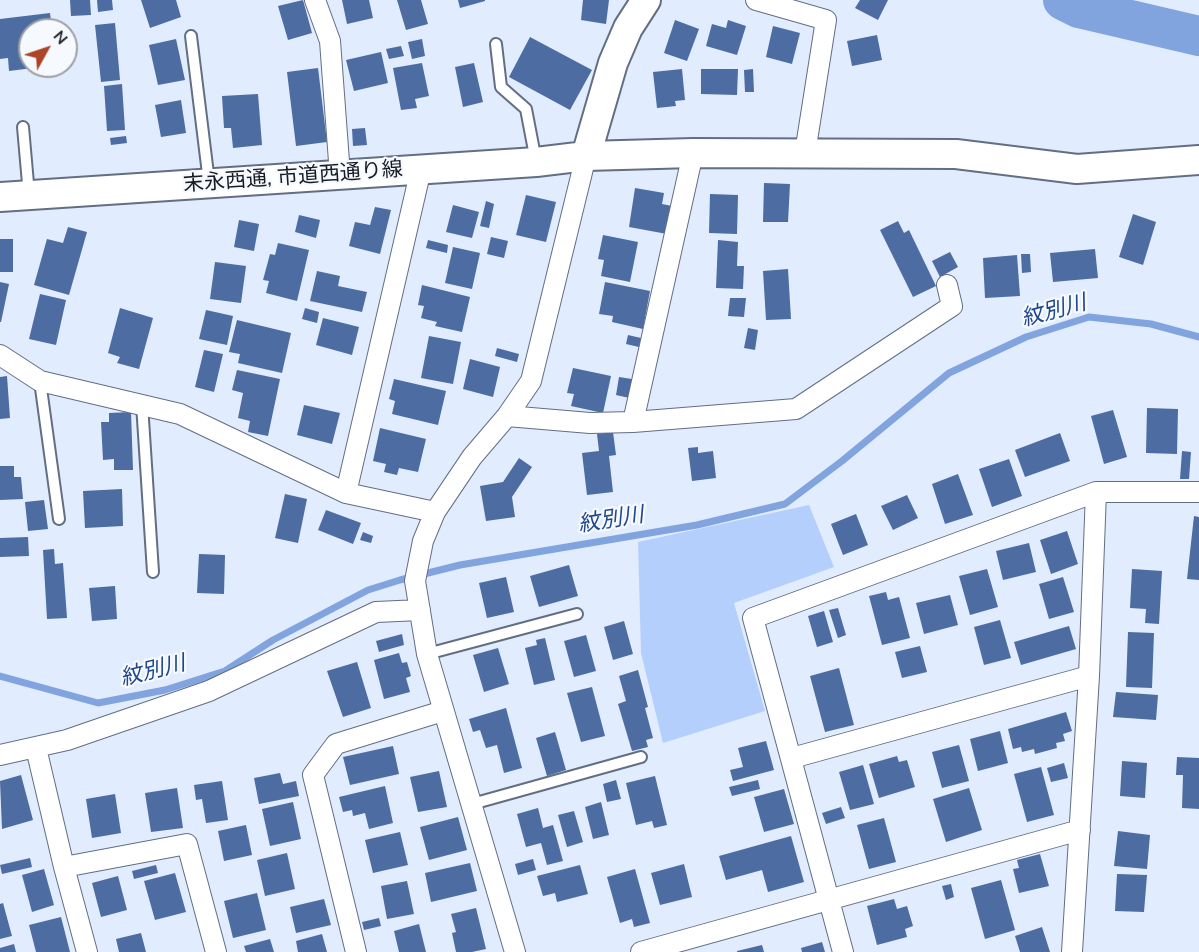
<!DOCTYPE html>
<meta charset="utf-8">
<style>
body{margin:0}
#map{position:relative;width:1199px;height:952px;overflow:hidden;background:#e1ecff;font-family:"Nunito Sans",sans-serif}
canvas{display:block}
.north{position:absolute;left:18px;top:18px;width:60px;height:60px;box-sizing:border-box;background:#f6f9fd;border:2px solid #9da1a6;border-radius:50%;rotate:50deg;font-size:16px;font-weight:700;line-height:24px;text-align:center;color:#171c24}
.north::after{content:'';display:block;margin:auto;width:21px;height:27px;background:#ac4426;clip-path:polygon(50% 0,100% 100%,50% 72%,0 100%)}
</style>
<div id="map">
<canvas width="1199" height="952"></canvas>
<div class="north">N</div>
</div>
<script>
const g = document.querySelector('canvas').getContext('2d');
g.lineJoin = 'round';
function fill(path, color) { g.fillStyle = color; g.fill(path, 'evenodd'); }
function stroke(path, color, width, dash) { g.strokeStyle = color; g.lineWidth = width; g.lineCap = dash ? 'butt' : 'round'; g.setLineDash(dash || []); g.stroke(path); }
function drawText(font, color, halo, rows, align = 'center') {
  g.font = font + ' "Nunito Sans","Noto Sans JP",sans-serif'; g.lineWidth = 4.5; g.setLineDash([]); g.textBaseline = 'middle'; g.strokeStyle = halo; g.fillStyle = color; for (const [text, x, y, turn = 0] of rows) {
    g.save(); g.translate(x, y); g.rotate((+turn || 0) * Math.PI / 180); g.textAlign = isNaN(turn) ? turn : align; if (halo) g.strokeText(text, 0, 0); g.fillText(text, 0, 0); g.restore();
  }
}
fill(new Path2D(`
 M809,505L834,567L734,603L765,711L663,743L641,653L638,542Z`), '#b5cffd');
stroke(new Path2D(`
 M0,676L98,703L165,690L225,671L273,640L368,590L400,580L460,565L697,525L785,504L842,461L949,373L1026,337L1089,317L1151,324L1199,337`), '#81a3de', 7);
stroke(new Path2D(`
 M1063,0L1079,8L1199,36`), '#81a3de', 40);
fill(new Path2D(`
 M70,0H90L91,15L71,16Z
 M97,0H112L113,10L98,12Z
 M141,0H176L181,17L150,28Z
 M303,0L312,33L288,40L278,6Z
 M342,0H369L373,18L347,24Z
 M397,0H421L428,24L406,30Z
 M458,0H485V1L460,8Z
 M583,0H609L606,24L581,20Z
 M860,0H888L878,20L855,8Z
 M50,13L52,30H30V66L41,67L9,71L8,58L0,59V19Z
 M675,20L699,29L687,61L664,53Z
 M728,20L746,26L737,55L706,46L712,24L726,28Z
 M115,23L120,80L101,82L95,25Z
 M773,26L800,33L792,64L766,57Z
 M877,35L882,60L852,66L847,41Z
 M530,37L592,70L570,110L509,77Z
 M176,39L185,80L158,85L149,45Z
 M422,39L425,56L412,59L408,42Z
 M401,46L404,56L389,59L386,49Z
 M381,52L388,83L354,91L346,60Z
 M422,63L429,96L415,99L417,108L401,110L393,68Z
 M474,63L483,102L463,107L455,67Z
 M318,68L327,142L296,146L287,72Z
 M682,69L685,100L675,101L676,106L657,108L653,72Z
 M701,69H738L737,95L701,94Z
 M753,69L754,92H745L744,70Z
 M122,84L125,130L107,131L104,86Z
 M258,94L262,145L233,148L231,128H224L222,96Z
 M181,100L186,133L161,137L155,105Z
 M365,128L367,145L353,146L352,129Z
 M126,136L127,143L111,145L110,138Z
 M764,183L790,184L788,222H763Z
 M635,188L664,193L662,204L672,206L667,234L629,227Z
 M710,194L738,195L737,234L709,233Z
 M526,195L556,202L546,242L516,235Z
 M486,201L494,204L489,228L480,226Z
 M453,205L479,212L472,238L446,232Z
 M375,207L391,210L380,254L349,246L355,222L370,225Z
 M1133,214L1156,222L1143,265L1119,257Z
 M299,215L320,220L316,238L295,232Z
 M239,220L259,224L254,251L234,247Z
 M898,221L904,233L909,230L936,286L913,297L880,230Z
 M68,227L87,232L69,295L34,285L47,239L63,243Z
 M603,235L638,242L630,282L601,276L604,260L598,259Z
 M491,237L508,241L504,258L487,254Z
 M0,239H13V272H0Z
 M428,240L448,245L447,253L426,248Z
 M718,240L738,242L737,266H744L743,289L716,288Z
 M278,243L309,250L297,301L266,293L269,281L263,280L270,254L275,255Z
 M453,247L480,253L472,289L445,283Z
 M1095,249L1098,278L1053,282L1050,253Z
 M950,252L958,267L940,277L932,261Z
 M1021,254H1030L1031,272L1022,273Z
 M1017,255L1020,296L985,298L983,258Z
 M215,262L246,266L241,303L210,299Z
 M788,269L791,319L766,320L763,271Z
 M317,271L340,276L338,286L367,292L362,312L310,301Z
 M0,282L9,284L1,322H0Z
 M605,282L650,291L643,329L612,322L613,316L599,314Z
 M422,285L470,297L462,332L435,326L437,322L421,318L424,306L418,305Z
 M40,294L66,300L56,345L29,339Z
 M730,298H746L744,317L728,316Z
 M120,308L153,318L139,369L117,363L120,357L108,353Z
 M305,308L319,312L317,323L302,319Z
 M206,310L233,316L227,345L199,339Z
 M323,318L359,327L352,355L316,345Z
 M237,320L291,333L282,373L238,363L240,354L229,352Z
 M748,328L758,330L755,350L744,348Z
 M628,335L641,338L639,347L626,344Z
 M429,336L461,342L453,384L421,378Z
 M497,348L519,354L517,362L495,356Z
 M204,350L223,354L214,392L195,387Z
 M470,359L500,367L493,397L463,389Z
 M573,368L611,376L603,413L571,406L574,394L567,393Z
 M237,370L280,379L268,436L248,432L250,421L238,418L243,393L232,390Z
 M7,376L10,418L0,419V377Z
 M619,377L638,380L634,399L616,395Z
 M394,379L446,391L438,425L392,414L395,401L389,399Z
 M304,405L340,413L332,444L297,435Z
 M1147,408L1178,409L1177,454L1146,453Z
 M1113,410L1127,457L1104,464L1091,416Z
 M131,412L133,470H114V459L103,460L101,422H109V413Z
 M380,428L426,439L418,472L399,468L397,475L384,472L386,464L373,461Z
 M613,432L616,455L609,456L613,492L587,495L582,453L599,451L597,434Z
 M1060,433L1070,461L1025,477L1015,450Z
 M698,447V453L713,451L716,478L692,481L688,448Z
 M1182,451L1191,452L1189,479H1180Z
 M519,458L532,467L512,497L515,517L486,521L480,486L503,482Z
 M1009,459L1022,496L992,507L979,469Z
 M0,466H14V477H21L23,499L0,500Z
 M958,474L973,515L945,524L932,484Z
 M122,489L123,526L85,528L83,491Z
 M285,494L307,499L298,543L275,538Z
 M907,495L918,518L893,530L881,506Z
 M44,500L48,529L28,531L25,502Z
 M326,510L361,523L353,544L318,530Z
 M856,514L868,545L843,555L831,524Z
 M1194,516L1199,517V580L1187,579Z
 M1067,531L1078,564L1051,574L1040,540Z
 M363,532L373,536L371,543L360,540Z
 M28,537L29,556L0,557V538Z
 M1029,543L1036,572L1003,580L996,551Z
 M54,549L55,564L63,563L67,618L47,619L43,550Z
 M199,554L225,555L224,594L197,593Z
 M569,565L578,596L539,607L530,576Z
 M987,569L998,607L970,615L959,576Z
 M1132,569L1162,571L1159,624L1145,623L1146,609L1130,608Z
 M506,577L514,612L487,618L479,583Z
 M1063,577L1074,612L1049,619L1039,584Z
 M115,586L117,619L92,621L89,588Z
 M886,592L888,600L899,597L910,638L882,645L869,596Z
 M950,595L958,625L924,634L916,603Z
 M838,608L846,635L838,638L829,610Z
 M824,611L833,642L817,647L808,616Z
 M1000,620L1011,658L984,665L974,627Z
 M624,621L633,654L613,660L604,627Z
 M1069,626L1076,649L1021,665L1014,642Z
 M1128,632L1154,633L1152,688L1126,687Z
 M402,634L404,645L379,652L376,641Z
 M586,635L596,671L574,677L564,641Z
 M545,638L555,680L534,685L525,648L537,645L536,640Z
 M920,646L927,672L902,678L895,652Z
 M498,648L509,684L484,692L473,655Z
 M399,653L402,663L407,662L411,676L406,678L410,692L384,699L374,660Z
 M357,662L371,708L343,717L327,671Z
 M839,668L854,725L825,732L810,676Z
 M638,670L648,707L645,708L653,738L646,740L648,747L632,751L618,704L626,701L619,676Z
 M592,687L605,736L581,742L567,693Z
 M1116,692L1158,695L1156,720L1113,717Z
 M506,708L522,768L504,773L497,745L486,748L480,730L473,732L469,719Z
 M1066,712L1072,731L1063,734L1065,741L1056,743L1057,748L1035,754L1034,749L1022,752L1021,747L1013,749L1008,729Z
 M1000,731L1008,763L978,771L970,739Z
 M555,732L566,770L547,776L536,738Z
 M766,741L774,770L733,781L730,770L743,767L738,748Z
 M959,745L969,781L942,788L932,752Z
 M393,746L399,774L350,785L343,757Z
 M897,756L899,762L907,760L915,787L879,798L869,764Z
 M1177,757L1199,758V809L1182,808L1183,775H1176Z
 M1122,761L1147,763L1145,798L1120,796Z
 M1064,763L1068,778L1051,782L1047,768Z
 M863,765L874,804L850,810L839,772Z
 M1041,767L1054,815L1027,822L1014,774Z
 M439,771L447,807L418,812L410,777Z
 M280,773L283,784L296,781L299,796L259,804L254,778Z
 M21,775L33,820L2,829L0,781Z
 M655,776L667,825L654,828L652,821L636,825L626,783Z
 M616,780L621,799L607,802L603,784Z
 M758,780L760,789L732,796L729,787Z
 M222,781L228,820L206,823L202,799L196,800L194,785Z
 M385,786L393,823L369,829L365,813L353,816L352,810L343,812L339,797Z
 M177,788L183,828L151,832L145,793Z
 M969,788L982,830L946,842L933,799Z
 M784,789L794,824L764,832L754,797Z
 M115,794L121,833L92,838L86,799Z
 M293,802L301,839L270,846L262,809Z
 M601,802L609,835L593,839L585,807Z
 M841,807L845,818L826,824L822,813Z
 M538,808L543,828L553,825L563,861L547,865L541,843L526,847L517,814Z
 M574,811L583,842L567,847L558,815Z
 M458,817L467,850L429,860L420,827Z
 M884,818L896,862L869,869L857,825Z
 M246,825L252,855L224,861L218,831Z
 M1118,831L1150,835L1147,869L1114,866Z
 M400,832L408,865L373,873L365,840Z
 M791,836L804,882L768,892L762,870L726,880L719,856Z
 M287,853L295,889L265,896L257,860Z
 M1040,854L1049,886L1019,893L1013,869L1019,868L1017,860Z
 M30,858L32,867L2,874L0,865Z
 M533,859L536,870L518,875L515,864Z
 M470,863L477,891L431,902L425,873Z
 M684,864L692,897L660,905L651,873Z
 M156,865L158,873L134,879L132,871Z
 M580,865L588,894L557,902L555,893L543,896L537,876Z
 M44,869L54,905L32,912L22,875Z
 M635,869L650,923L634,927L632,919L620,923L607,877Z
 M175,873L186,912L155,920L144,881Z
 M1117,874L1147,875L1144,912L1115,911Z
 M118,876L127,910L101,917L92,883Z
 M1001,880L1015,930L985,939L971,888Z
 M407,881L414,914L387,919L381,886Z
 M951,884L954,897L946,900L942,886Z
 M257,893L266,930L233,938L224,901Z
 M324,899L331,925L296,933L290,907Z
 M894,899L897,909L907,906L913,926L905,929L907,937L877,945L867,906Z
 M3,903L12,936L0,939V904Z
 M476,908L486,949L472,952H456L452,933L456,932L451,914Z
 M61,917L70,952H36L29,925Z
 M379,918L381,926L364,930L362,922Z
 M419,924L426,952H399L394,931Z
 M1042,927L1050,952H1020L1015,936Z
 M141,933L146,952H119L116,939Z
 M322,934L327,952H298L296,941Z
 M270,939L274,952H246L244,946Z
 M822,942L825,952H802L801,948Z
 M14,944L16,952H0V948Z
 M762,945L764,952H737V951Z`), '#4c6ca2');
const lane = new Path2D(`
 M191,36L209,182
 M496,44L501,87L526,109L536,161
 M23,127L29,195
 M40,381L59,519
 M142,404L153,572
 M427,654L577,614
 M472,804L641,757`);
const street = new Path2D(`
 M315,0L330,41L340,175
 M756,0L826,20L805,153
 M0,355L40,381L180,414L346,493L435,512
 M507,416L590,423L633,422L796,409L952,306L947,285
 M633,422L693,153
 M346,493L421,169
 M36,748L64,867L87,952
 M0,755L67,740L209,691L376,612L420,610
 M792,758L1089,676
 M64,867L187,844L216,952
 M356,952L313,775L336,744L443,711
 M515,952L427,654L415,581L423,541L435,512L472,457L507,416L531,381L586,156
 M641,952L1080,830
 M843,952L753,618L1096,492H1199
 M1072,952L1089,676L1096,492`);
const secondary = new Path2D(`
 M586,156L613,63L628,28L646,0
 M0,197L536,162L586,156L693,153L956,154L1077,169L1199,160`);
stroke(lane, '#626e82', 14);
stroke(street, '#626e82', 22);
stroke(secondary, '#626e82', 32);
stroke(lane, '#fff', 10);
stroke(street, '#fff', 20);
stroke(secondary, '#fff', 28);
drawText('21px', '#171c24', '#f6f9fd', [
 ["末永西通, 市道西通り線",293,178,-4]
]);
drawText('italic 22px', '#20478c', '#f6f9fd', [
 ["紋別川",1054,312,-15],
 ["紋別川",611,521,-9],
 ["紋別川",153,672,-14]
]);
</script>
